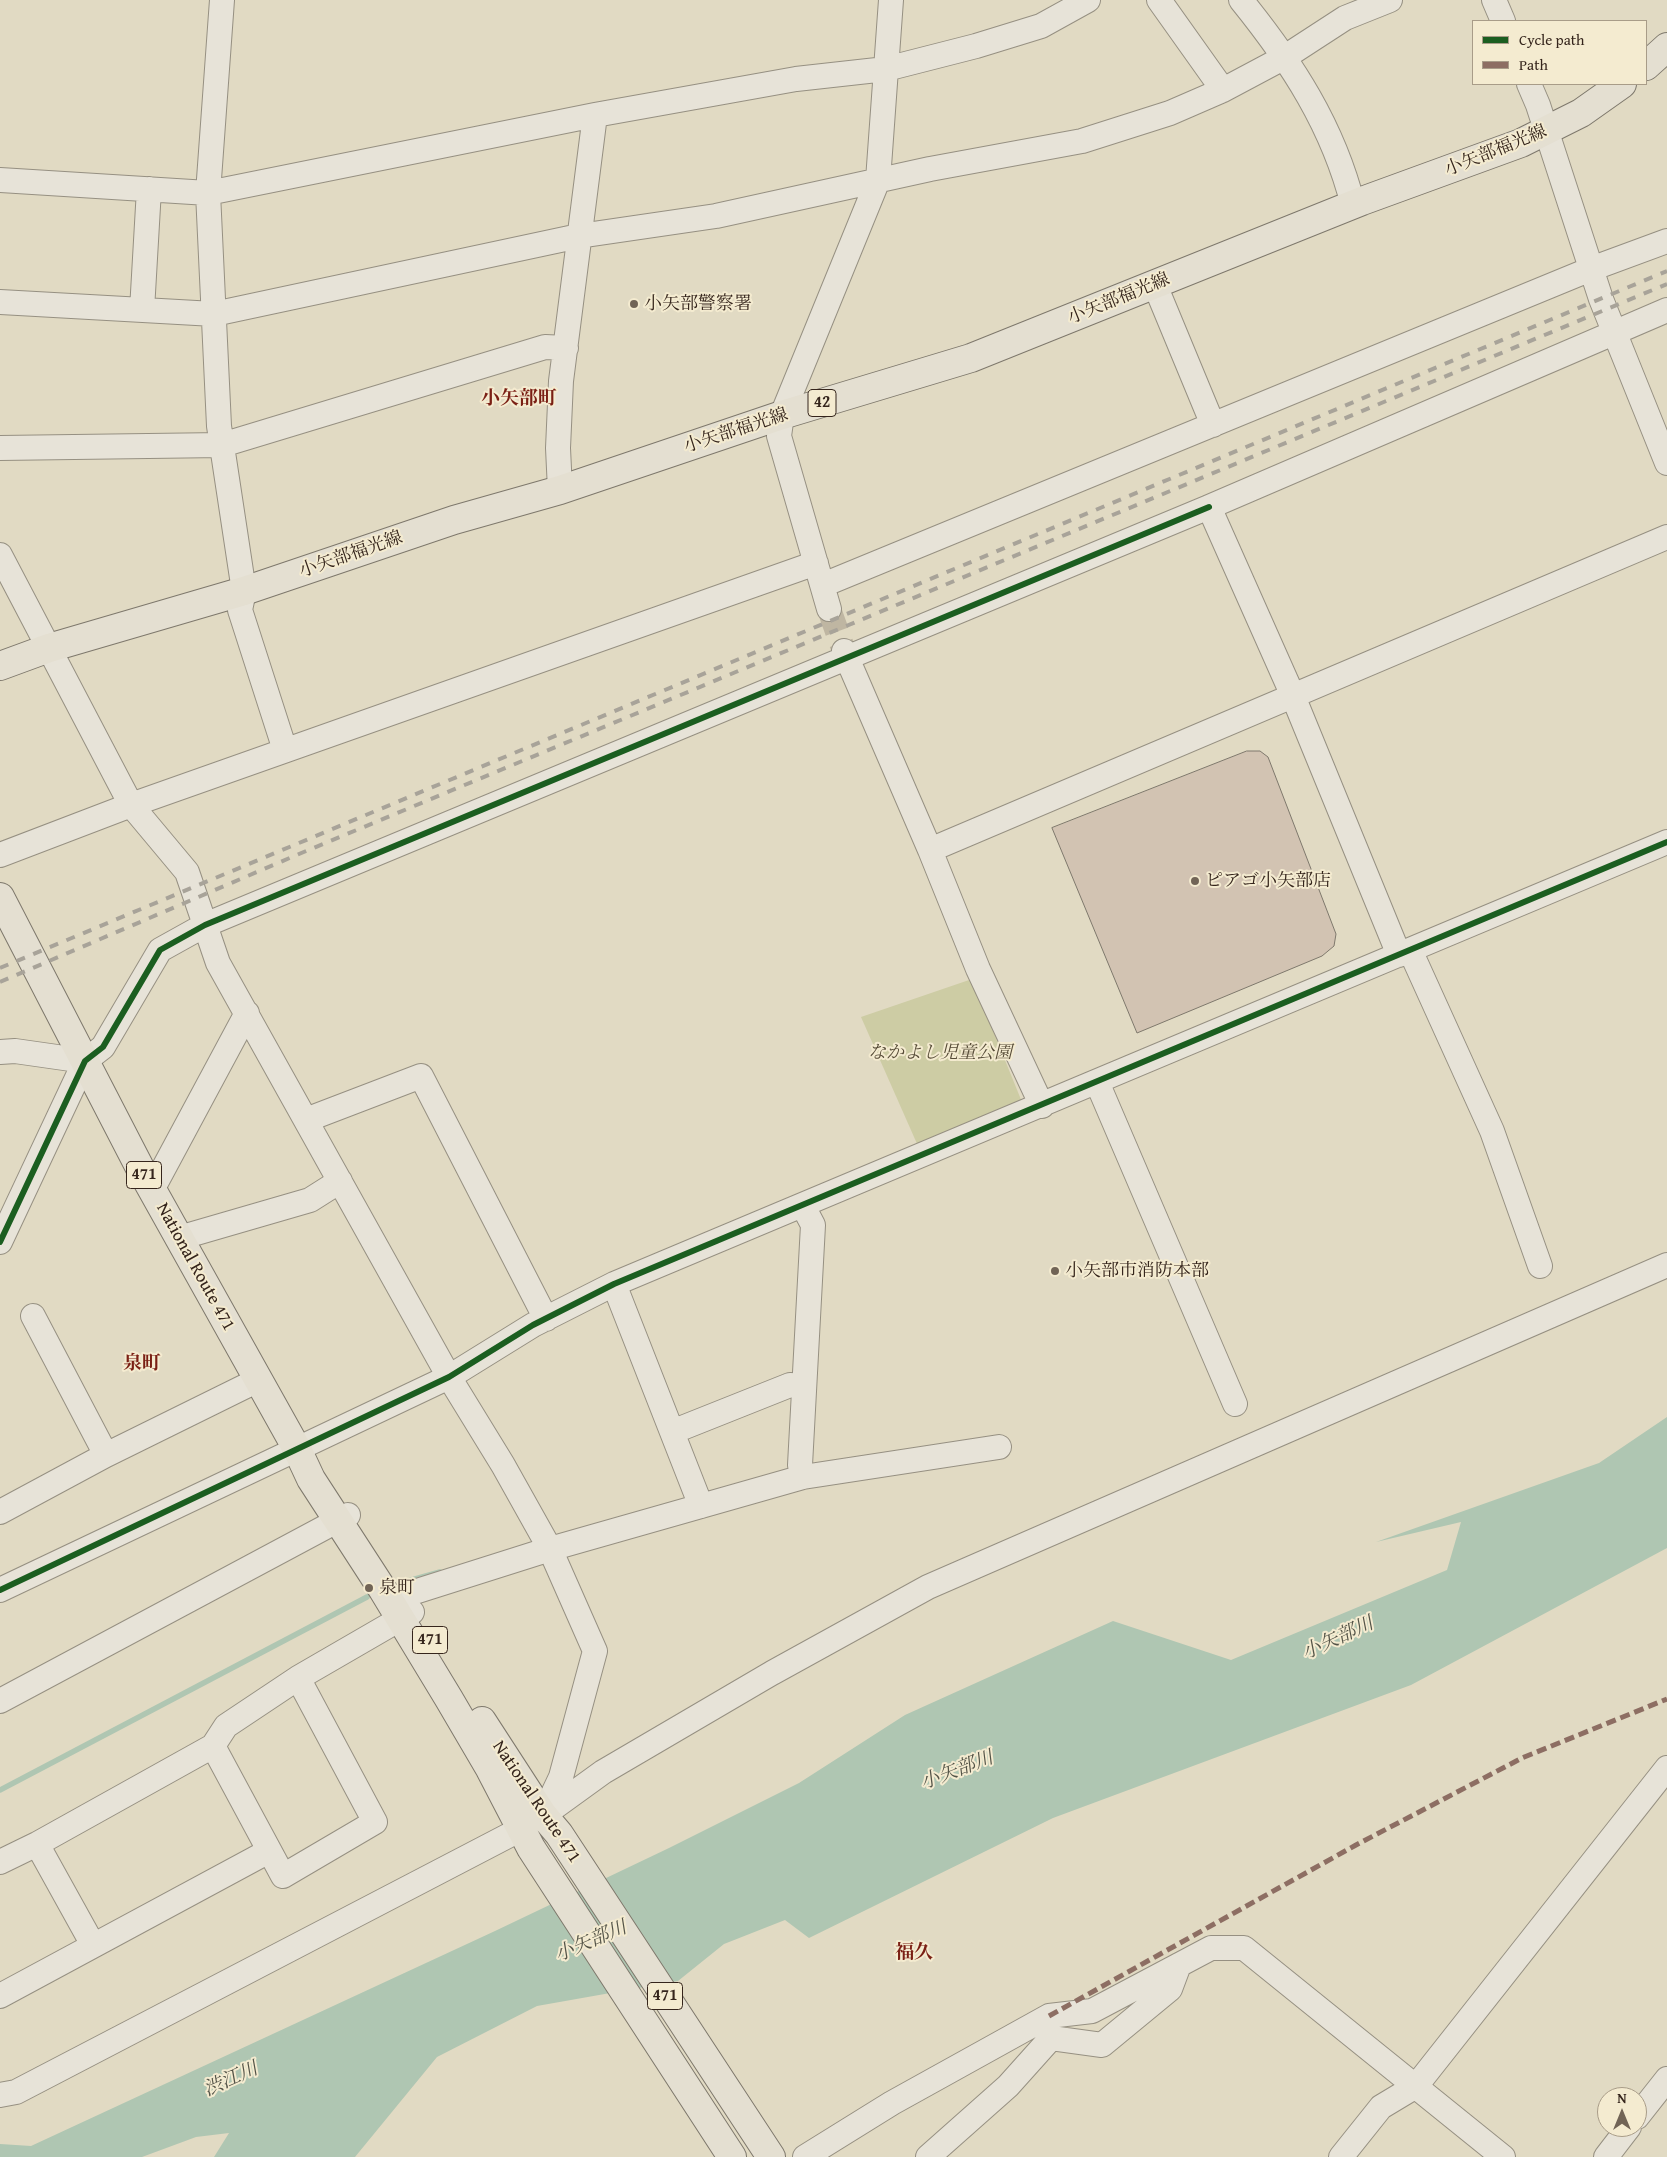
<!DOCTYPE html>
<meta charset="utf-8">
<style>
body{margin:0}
#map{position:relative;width:1667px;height:2157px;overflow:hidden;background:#e1dac3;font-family:"Gentium Book Plus",serif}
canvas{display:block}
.legend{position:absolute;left:1472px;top:20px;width:175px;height:65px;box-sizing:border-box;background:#f4ebd0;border:1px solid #a89c88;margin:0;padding:6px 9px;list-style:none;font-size:15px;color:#35251c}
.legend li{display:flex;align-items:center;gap:10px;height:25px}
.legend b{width:25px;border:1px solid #a89c88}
.north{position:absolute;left:1597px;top:2087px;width:50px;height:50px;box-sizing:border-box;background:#f4ebd0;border:1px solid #a89c88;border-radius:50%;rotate:0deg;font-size:14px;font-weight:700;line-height:20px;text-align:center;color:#35251c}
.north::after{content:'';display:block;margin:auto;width:18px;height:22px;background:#716456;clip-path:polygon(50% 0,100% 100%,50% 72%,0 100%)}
</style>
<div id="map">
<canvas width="1667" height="2157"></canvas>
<ul class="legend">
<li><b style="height:6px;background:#1b5e20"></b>Cycle path</li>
<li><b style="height:6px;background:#8d6e63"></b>Path</li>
</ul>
<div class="north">N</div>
</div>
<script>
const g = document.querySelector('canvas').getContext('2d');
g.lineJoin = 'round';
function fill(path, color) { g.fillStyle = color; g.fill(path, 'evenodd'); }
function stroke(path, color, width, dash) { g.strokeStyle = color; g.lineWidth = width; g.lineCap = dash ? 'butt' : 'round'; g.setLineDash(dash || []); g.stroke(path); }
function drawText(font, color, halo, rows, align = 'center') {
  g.font = font + ' "Gentium Book Plus","Noto Serif JP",serif'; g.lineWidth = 4; g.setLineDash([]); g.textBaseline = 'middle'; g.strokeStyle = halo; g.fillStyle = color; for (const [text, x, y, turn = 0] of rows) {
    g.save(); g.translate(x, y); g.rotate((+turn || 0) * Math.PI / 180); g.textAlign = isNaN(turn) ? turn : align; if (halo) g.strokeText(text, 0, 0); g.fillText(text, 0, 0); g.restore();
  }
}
fill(new Path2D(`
 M972,979L1022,1102L918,1146L861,1017Z`), '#cdcca4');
fill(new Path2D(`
 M1667,1417V1548L1411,1685L1053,1818L809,1938L785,1920L724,1944L678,1981L537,2006L437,2057L355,2157H214L229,2133L196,2137L142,2157H0V2144L31,2146L495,1931L669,1848L799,1783L905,1715L1113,1621L1231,1660L1447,1570L1461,1522L1376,1542L1599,1463Z`), '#afc6b2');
stroke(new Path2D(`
 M408,1581L440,1572
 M0,1790L367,1597`), '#afc6b2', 5.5);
const building = new Path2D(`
 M1247,751H1260L1268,757L1336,934L1334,946L1322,956L1137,1033L1052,828Z`);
fill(building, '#d2c3b2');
stroke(building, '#7e786c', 1);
stroke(new Path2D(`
 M829,609L844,651`), '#bfb6a2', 24, [24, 12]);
const minor = new Path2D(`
 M222,0L208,193L219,426L244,591L240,610L285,750
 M1159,0L1223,90
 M1241,0C1292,63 1333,126 1353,205
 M1494,0L1503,21
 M1529,84L1538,105L1601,299L1667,463
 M0,180L208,193L595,115L796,79L886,69L976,46L1041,26L1088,0
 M1155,285L1213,425
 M0,302L214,314L579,236L716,216L930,169L1082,141L1170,113L1223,90L1285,57L1345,18L1390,0
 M142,310L149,189
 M0,448L222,445L545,347L566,348
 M560,490L558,448L561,381L595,115
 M0,555L131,805L187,872L218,963L449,1377L503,1465L550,1549L595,1651L561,1777L543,1815
 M823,585L1591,269L1667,241
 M829,609L779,436L782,415L878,180L891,0
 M844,651L930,850L978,969L1042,1106
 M930,850L1667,537
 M0,855L131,805L816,563
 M1410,950L1492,1131L1540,1266
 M1399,955L1293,696L1209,507L1667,310
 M0,1052L15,1051L85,1061
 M1097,1082L1235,1404
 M306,1120L421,1076L546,1319
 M152,1190L247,1013
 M803,1206L813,1225L800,1465L803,1477
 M179,1238L310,1200L340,1181
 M0,1242L85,1061L103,1047L160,950L205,925L1209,507
 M614,1284L701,1506
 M33,1316L106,1455
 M672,1432L790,1385L803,1386
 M0,1512L106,1455L258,1380
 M0,1590L449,1377L533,1325L614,1284L1667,842
 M389,1600L550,1549L803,1477L999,1447
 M0,1701L348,1515
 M213,1746L283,1876L375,1822L298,1678
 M545,1814L603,1772L772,1673L928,1587L1667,1265
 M37,1844L93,1945
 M0,1862L37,1844L213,1746L226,1726L298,1678L412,1612
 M0,1996L269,1851
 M0,2095L16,2092L521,1829
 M1637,2117L1667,2079
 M805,2157L892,2103L1049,2016L1092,2011L1211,1948H1244L1503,2157
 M928,2157L1008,2086L1051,2038L1102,2045L1170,1989L1179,1965
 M1341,2157L1381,2107L1416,2086L1667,1768
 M1606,2157L1629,2127`);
const major = new Path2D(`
 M1646,66L1667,47
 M0,666L49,648L244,591L454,520L560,490L782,415L971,358L1362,201L1521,143L1581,113L1622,84`);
const highway = new Path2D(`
 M0,897L140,1168L297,1449L311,1479L383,1590L449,1699L490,1769L531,1848L732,2157
 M482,1721L543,1815L559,1834L771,2157`);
stroke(minor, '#969082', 26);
stroke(major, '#7e786c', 30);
stroke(highway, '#7e786c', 30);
stroke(minor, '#e7e3d8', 24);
stroke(major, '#e4dfd1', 28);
stroke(highway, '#e4dfd1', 28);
stroke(new Path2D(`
 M0,968L1667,271
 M0,982L299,854L1667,284`), '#a8a399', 4, [9, 9]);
stroke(new Path2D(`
 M1049,2016L1356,1845L1522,1758L1667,1699`), '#8d6e63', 5, [10, 5]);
stroke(new Path2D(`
 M0,1242L85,1061L103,1047L160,950L205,925L1209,507
 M0,1590L449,1377L533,1325L614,1284L1667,842`), '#1b5e20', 6);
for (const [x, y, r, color] of [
 [634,304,5,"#716456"],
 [1195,881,5,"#716456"],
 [1055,1271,5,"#716456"],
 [369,1588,5,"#716456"]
]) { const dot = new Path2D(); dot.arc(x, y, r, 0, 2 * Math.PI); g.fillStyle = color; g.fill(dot); stroke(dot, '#f4ebd0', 2); }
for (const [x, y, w] of [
 [822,403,28],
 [144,1175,35],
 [430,1640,35],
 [665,1996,35]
]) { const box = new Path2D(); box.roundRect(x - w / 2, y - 13.5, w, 27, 4); g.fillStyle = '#f4ebd0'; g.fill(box); stroke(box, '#35251c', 1); }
drawText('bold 16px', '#35251c', null, [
 ["42",822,403],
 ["471",144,1175],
 ["471",430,1640],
 ["471",665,1996]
]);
drawText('18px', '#35251c', '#f4ebd0', [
 ["小矢部福光線",1496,151,-22],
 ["小矢部福光線",1119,299,-22],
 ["小矢部福光線",736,431,-18],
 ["小矢部福光線",351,555,-19],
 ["National Route 471",195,1267,61],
 ["National Route 471",536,1802,56]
]);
drawText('18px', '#35251c', '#f4ebd0', [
 ["小矢部警察署",644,304],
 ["ピアゴ小矢部店",1205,881],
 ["小矢部市消防本部",1065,1271],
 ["泉町",379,1588]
], 'left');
drawText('italic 18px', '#574c38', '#f4ebd0', [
 ["なかよし児童公園",940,1053]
]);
drawText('bold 19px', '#7a1f14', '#f4ebd0', [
 ["小矢部町",519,399],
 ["泉町",142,1364],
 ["福久",914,1953]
]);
drawText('italic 19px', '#535347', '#f4ebd0', [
 ["小矢部川",1338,1639,-25],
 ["小矢部川",957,1771,-21],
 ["小矢部川",591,1942,-23],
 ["渋江川",231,2080,-24]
]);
</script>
